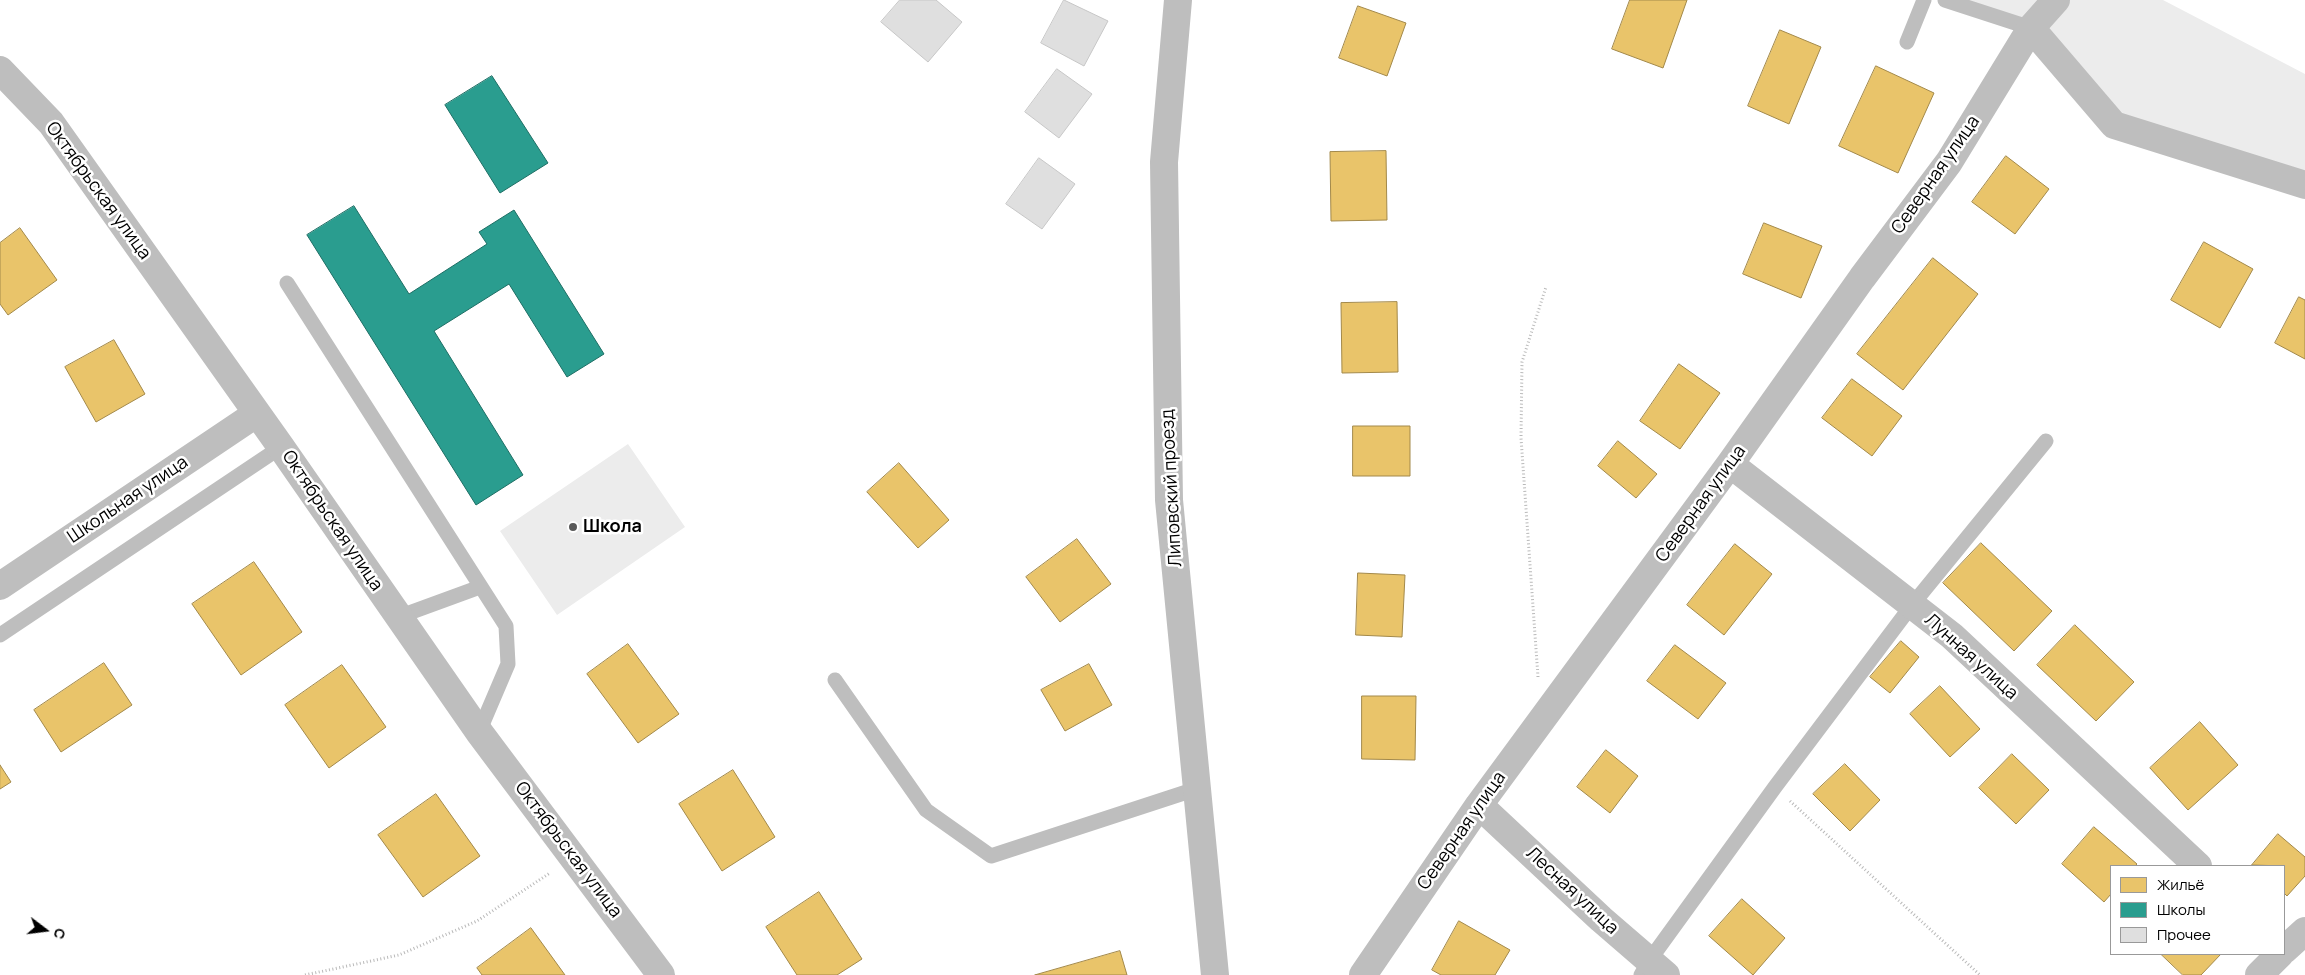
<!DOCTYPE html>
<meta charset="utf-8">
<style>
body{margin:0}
#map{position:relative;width:2305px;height:975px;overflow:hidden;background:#fff;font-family:Manrope,sans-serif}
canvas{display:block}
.legend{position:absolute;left:2110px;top:865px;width:175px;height:90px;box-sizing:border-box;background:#fff;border:1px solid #999;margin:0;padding:6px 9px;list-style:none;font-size:15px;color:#000}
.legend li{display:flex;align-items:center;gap:10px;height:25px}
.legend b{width:25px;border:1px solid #999}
.north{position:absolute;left:20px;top:905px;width:50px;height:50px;-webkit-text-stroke:4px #fff;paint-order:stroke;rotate:105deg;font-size:14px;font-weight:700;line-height:20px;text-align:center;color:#000}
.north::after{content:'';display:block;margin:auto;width:18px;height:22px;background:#000;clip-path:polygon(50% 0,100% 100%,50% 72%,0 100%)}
</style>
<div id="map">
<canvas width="2305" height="975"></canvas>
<ul class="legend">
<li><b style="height:14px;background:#e9c46a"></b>Жильё</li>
<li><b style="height:14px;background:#2a9d8f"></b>Школы</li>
<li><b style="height:14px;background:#dfdfdf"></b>Прочее</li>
</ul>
<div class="north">С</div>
</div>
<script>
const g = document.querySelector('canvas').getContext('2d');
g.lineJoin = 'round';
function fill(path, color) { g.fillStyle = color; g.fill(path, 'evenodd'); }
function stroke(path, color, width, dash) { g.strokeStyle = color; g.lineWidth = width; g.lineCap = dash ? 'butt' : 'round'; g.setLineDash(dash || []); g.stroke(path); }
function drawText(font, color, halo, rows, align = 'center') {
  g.font = font + ' Manrope,sans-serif'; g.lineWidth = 5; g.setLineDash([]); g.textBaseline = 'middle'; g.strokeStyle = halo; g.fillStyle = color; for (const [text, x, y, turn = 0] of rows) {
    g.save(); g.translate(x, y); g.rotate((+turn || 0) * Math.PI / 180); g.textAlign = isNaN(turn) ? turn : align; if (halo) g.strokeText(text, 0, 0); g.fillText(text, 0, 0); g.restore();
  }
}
fill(new Path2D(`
 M1951,0H2163L2305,74V185L2114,125L2031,28Z
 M628,444L685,527L557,615L500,531Z`), '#ececec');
const homes = new Path2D(`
 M1630,0H1687L1663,68L1612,49Z
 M1358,6L1406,23L1387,76L1339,58Z
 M1780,30L1821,47L1789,124L1748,106Z
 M1876,66L1934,93L1898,173L1839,146Z
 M1386,151L1387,220L1331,221L1330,152Z
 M2006,156L2049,189L2015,234L1972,202Z
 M1764,223L1822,246L1801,298L1743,274Z
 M20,228L57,280L8,315L0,304V243Z
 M2204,242L2253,269L2220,328L2171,300Z
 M1933,258L1978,294L1903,390L1857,354Z
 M2299,297L2305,300V359L2275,343Z
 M1397,302L1398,372L1342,373L1341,303Z
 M114,340L145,394L96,422L65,367Z
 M1679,364L1720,393L1680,449L1640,421Z
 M1852,379L1902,416L1872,456L1822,418Z
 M1353,426H1410V476H1353Z
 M1618,441L1657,474L1636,498L1598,466Z
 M899,463L949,520L918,548L867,492Z
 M1077,539L1111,584L1060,622L1026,577Z
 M1981,543L2052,611L2014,651L1943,583Z
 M1735,544L1772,574L1724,635L1687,605Z
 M254,562L302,632L241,675L192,604Z
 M1358,573L1405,575L1402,637L1356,635Z
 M2075,625L2134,682L2096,721L2037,665Z
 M1901,641L1919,657L1890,693L1870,677Z
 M628,644L679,714L638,743L587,674Z
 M1675,645L1726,683L1698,719L1647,681Z
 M104,663L132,705L61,752L34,710Z
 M1089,664L1112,705L1065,731L1041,690Z
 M342,665L386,727L329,768L285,705Z
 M1940,686L1980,729L1950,757L1910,714Z
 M1362,696H1416L1415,760L1362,759Z
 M2200,722L2238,765L2188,810L2150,768Z
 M1606,750L1638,776L1610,813L1577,787Z
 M2012,754L2049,790L2016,824L1979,788Z
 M1845,764L1880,800L1850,831L1813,794Z
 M0,765L11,782L0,789Z
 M733,770L775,837L722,871L679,804Z
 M436,794L480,856L423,897L378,835Z
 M2094,827L2137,864L2135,866H2111V894L2104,902L2062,864Z
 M2278,834L2305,857V876L2287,896L2284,893V866L2252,865Z
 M819,892L862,959L837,975H797L766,927Z
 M1742,899L1785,938L1753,975L1709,936Z
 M1459,921L1510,950L1495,975H1441L1432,970Z
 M531,928L565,975H482L477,968Z
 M1120,951L1127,975H1035Z
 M2161,954H2221L2201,975H2183Z`);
fill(homes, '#e9c46a');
stroke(homes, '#a3894a', 1);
const schools = new Path2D(`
 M492,76L548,163L500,193L445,105Z
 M354,206L409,294L487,244L479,232L514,210L604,354L567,377L509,284L434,331L523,475L476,505L307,235Z`);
fill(schools, '#2a9d8f');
stroke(schools, '#1d6e64', 1);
const building = new Path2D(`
 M900,0H936L962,22L928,62L881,22Z
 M1064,0L1108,21L1084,66L1041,43Z
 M1057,69L1092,94L1059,138L1025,112Z
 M1039,158L1075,184L1042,229L1006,204Z`);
fill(building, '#dfdfdf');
stroke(building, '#c7c7c7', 1);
stroke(new Path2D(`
 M1538,677L1521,438L1522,362L1546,287
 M1790,801L1980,975
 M305,975L399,955L477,921L550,873`), '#b9b9b9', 3, [1, 2.5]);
stroke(new Path2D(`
 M1945,0L2031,28
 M1907,42L1924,0
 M287,283L506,626L508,664L479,732
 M398,617L480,587
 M0,635L281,447
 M835,680L926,810L991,856L1196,789
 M1641,975L1649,961L1775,787L1912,605L2046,441`), '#bebebe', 15);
stroke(new Path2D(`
 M1178,0L1164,162L1169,500L1215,975
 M2031,28L2114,125L2305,185
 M0,70L51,123L281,447L479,732L661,975
 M1730,464L1952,636L2198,866
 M0,586L256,414
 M1479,805L1601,919L1666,975
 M2284,950L2305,931
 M1363,975L1479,805L1730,464L1862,278L1949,162L2031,28L2056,0
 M2259,975L2280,954`), '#bebebe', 28);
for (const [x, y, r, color] of [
 [573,527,5,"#595959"]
]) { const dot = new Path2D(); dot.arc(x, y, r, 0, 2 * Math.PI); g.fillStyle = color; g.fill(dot); stroke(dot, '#fff', 2); }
drawText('18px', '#000', '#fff', [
 ["Северная улица",1936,175,-55],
 ["Октябрьская улица",98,191,54],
 ["Липовский проезд",1172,488,-93],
 ["Школьная улица",128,500,-34],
 ["Северная улица",1701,504,-54],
 ["Октябрьская улица",332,521,56],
 ["Лунная улица",1971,657,42],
 ["Северная улица",1462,831,-55],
 ["Октябрьская улица",568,850,53],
 ["Лесная улица",1572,891,43]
]);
drawText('bold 18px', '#000', '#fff', [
 ["Школа",583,527]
], 'left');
</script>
